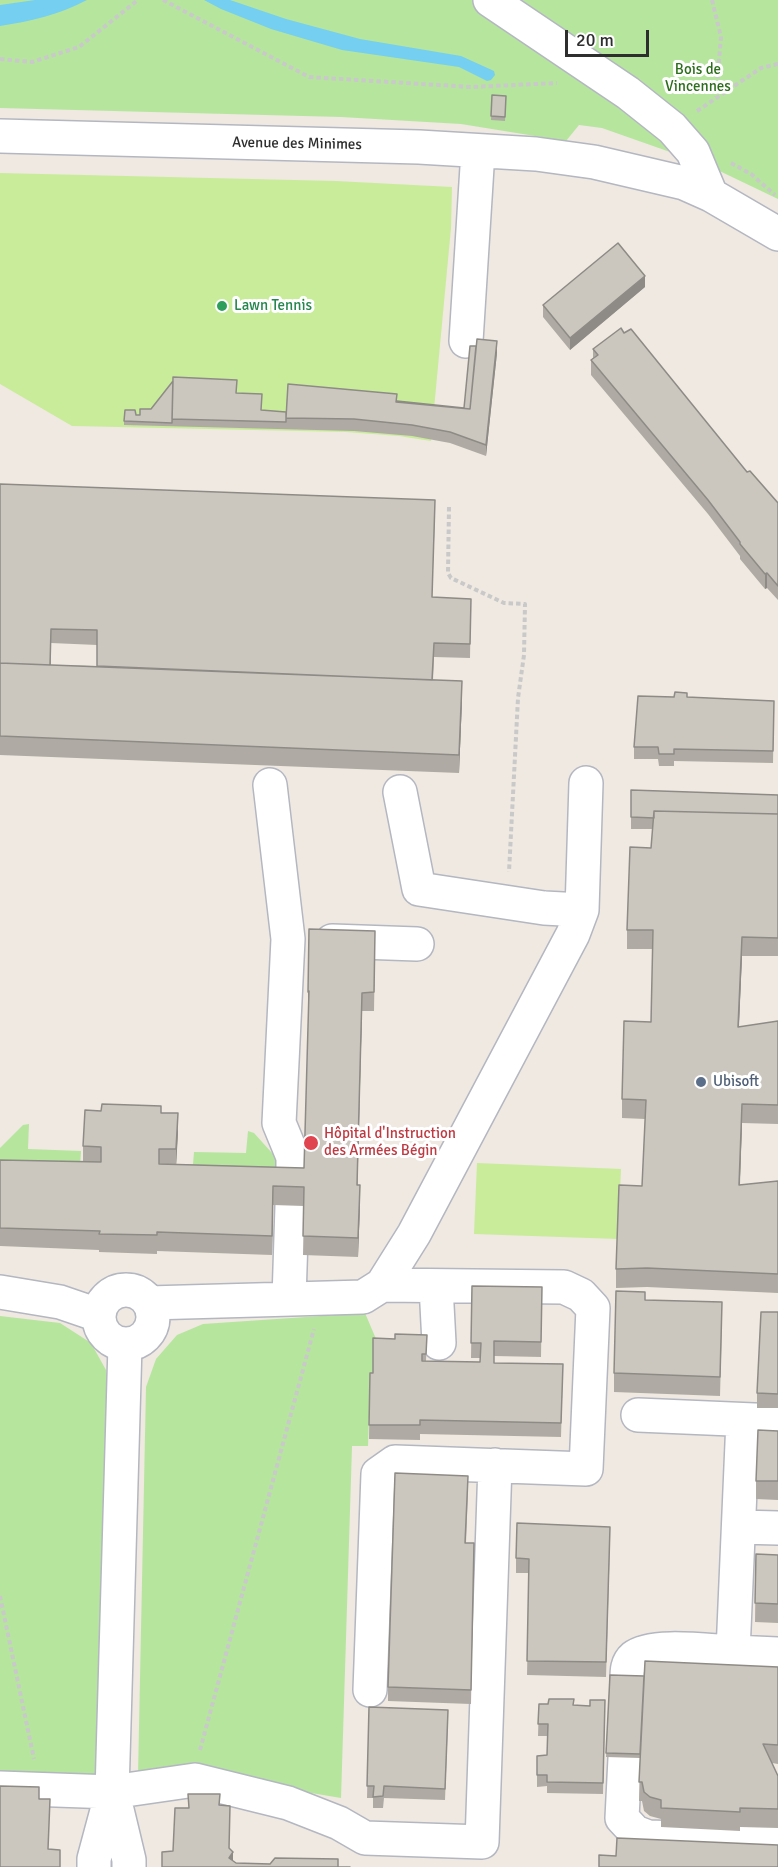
<!DOCTYPE html>
<meta charset="utf-8">
<style>
body{margin:0}
#map{position:relative;width:778px;height:1867px;overflow:hidden;background:#efe9e1;font-family:Signika,sans-serif}
canvas{display:block}
.scale{position:absolute;left:565px;top:30px;width:84px;height:27px;box-sizing:border-box;border:3px solid #2e2e2e;border-top:0;padding-left:8px;font-size:18px;line-height:21px;white-space:nowrap;color:#2e2e2e;-webkit-text-stroke:4px #fff;paint-order:stroke}
</style>
<div id="map">
<canvas width="778" height="1867"></canvas>
<div class="scale">20 m</div>
</div>
<script>
const g = document.querySelector('canvas').getContext('2d');
g.lineJoin = 'round';
function fill(path, color) { g.fillStyle = color; g.fill(path, 'evenodd'); }
function stroke(path, color, width, dash) { g.strokeStyle = color; g.lineWidth = width; g.lineCap = dash ? 'butt' : 'round'; g.setLineDash(dash || []); g.stroke(path); }
function drawText(font, color, halo, rows, align = 'center') {
  g.font = font + ' Signika,sans-serif'; g.lineWidth = 6; g.setLineDash([]); g.textBaseline = 'middle'; g.strokeStyle = halo; g.fillStyle = color; for (const [text, x, y, turn = 0] of rows) {
    g.save(); g.translate(x, y); g.rotate((+turn || 0) * Math.PI / 180); g.textAlign = isNaN(turn) ? turn : align; if (halo) g.strokeText(text, 0, 0); g.fillText(text, 0, 0); g.restore();
  }
}
fill(new Path2D(`
 M0,0H778V199L707,165L602,128L579,125L566,141L461,124L341,117L0,108Z
 M29,1124L28,1149L81,1151L80,1168L0,1170V1148L23,1125Z
 M248,1131L254,1133L281,1163V1178L192,1176L194,1152L246,1153Z
 M365,1313L382,1353L373,1388H370L368,1446H352L341,1798L234,1780L138,1776L146,1387L156,1359L177,1335L203,1324Z
 M0,1316L60,1323L91,1343L106,1370L112,1408L99,1778L0,1776Z`), '#b6e59e');
fill(new Path2D(`
 M0,173L336,181L452,187L451,228L431,441L399,436L346,432L72,426L0,384Z
 M477,1163L621,1169L618,1239L474,1234Z`), '#c9ec9a');
fill(new Path2D(`
 M35,0H87C58,15 32,21 0,26V5Z
 M204,0H230L286,19L360,39L461,56L494,71L495,75L491,80L487,81L459,67L342,50L271,29L221,9Z`), '#75cff0');
const minor = new Path2D(`
 M490,0L628,93L672,128L693,152L711,195
 M0,136L419,147L536,154L594,162L684,183L711,195L778,234
 M466,341L478,151
 M270,785L288,939L279,1123L293,1157V1186
 M400,792L419,889L544,908L582,910
 M332,941L417,944
 M436,1286L439,1343
 M99 1317a27 27 0 1 1 54 0a27 27 0 1 1-54 0Z
 M0,1292L60,1302L98,1315
 M289,1299L292,1206
 M149,1303L363,1297L382,1285L414,1234L573,934L582,910L586,783
 M638,1415L778,1421
 M743,1420L733,1652L778,1654
 M739,1527L778,1528
 M627,1679C627,1671 627,1663 634,1657C651,1643 710,1651 733,1652
 M370,1690L378,1474L395,1462L586,1469L593,1308L581,1295L564,1287L382,1285
 M625,1758L622,1818L635,1832L648,1837L778,1841
 M0,1788L112,1792L195,1780L288,1803L339,1823L365,1838L482,1842L495,1465
 M113,1793L129,1860V1867
 M94,1867V1859L112,1792L125,1345`);
stroke(minor, '#b4b7c1', 36);
stroke(new Path2D(`
 M163,0L309,77L471,87L557,83
 M712,0L721,37L716,97
 M0,59L32,62L79,47L138,0
 M697,111L761,68L778,64
 M731,163L751,174L775,195
 M449,507L448,573L451,578L504,603L525,604L524,655L518,698L509,872
 M0,1596L34,1759
 M200,1750L314,1329`), '#c9c9c9', 4, [4.5, 3]);
stroke(minor, '#fff', 33);
fill(new Path2D(`
 M492,95L506,96L505,121L491,120Z
 M645,287L570,350L543,317V305Z
 M624,333L747,472L778,503V600L767,588L765,589L740,559V556L708,514L591,375V360L593,358V349Z
 M497,353L486,456L450,443L412,436L354,431L124,425V421L136,415H140L151,409L236,393L261,410L286,412L288,384L397,401L464,408Z
 M0,484L435,515L432,597L471,599L470,658L434,657L433,680L462,700L459,773L0,755ZM51,643L97,645V666L51,665Z
 M687,697L774,701L773,763L674,761V766H659L658,759H634V747Z
 M631,790L778,795V956H742L739,1027L778,1021V1124L742,1123L740,1185L778,1181V1293L647,1287L616,1288V1269L642,1186L645,1119L622,1118V1099L651,1022L653,949H627V930L651,848L653,829H631Z
 M375,950L374,1011H362L357,1185L360,1204L358,1257L303,1255L304,1206L273,1205L272,1255L157,1251V1254L99,1252V1250L0,1246V1160L83,1162V1146L161,1113L178,1132L176,1164L304,1168L309,1010L308,1011Z
 M472,1286L542,1287L541,1357L494,1356V1363L563,1364L561,1437L420,1434V1440L369,1439L370,1373H373L395,1339L427,1335L426,1361L480,1362V1358H471Z
 M645,1300L722,1321L720,1396L614,1392V1373Z
 M778,1312V1408H757V1393Z
 M778,1431V1500L756,1499V1481Z
 M468,1490L466,1543H474L471,1704L388,1701V1687Z
 M610,1542L606,1677L527,1675L529,1573H516V1558Z
 M756,1554L778,1555V1623L755,1622Z
 M778,1667V1764L772,1763L778,1776V1828L740,1827V1831L661,1827V1819L650,1816L644,1811L642,1801H639L640,1758L606,1757L610,1675L644,1676Z
 M605,1700L603,1794L547,1793V1786L537,1787V1756L547,1755L548,1736H538L539,1704L590,1706Z
 M369,1707L448,1722L445,1800L384,1798L383,1808H373V1798H367Z`), '#afaba4');
fill(new Path2D(`
 M645,276V287L570,350V338Z
 M497,341V353L486,456V445Z
 M767,573V588L765,589V574Z
 M462,681V700L459,773V755Z
 M742,937V956L738,1046V1027Z
 M309,991V1010L308,1011V992Z
 M362,993V1011L357,1203V1185Z
 M742,1104V1123L739,1204V1185Z
 M178,1113V1132L176,1168V1149Z
 M360,1185V1204L358,1257V1238Z
 M273,1186V1205L272,1255V1236Z
 M230,1806L229,1857L233,1852V1867H229Z`), '#8e8b86');
const building = new Path2D(`
 M492,95L506,96L505,117L491,116Z
 M618,243L645,276L570,338L543,305Z
 M621,328L624,333L631,329L747,472L750,471L778,503V586L767,573L765,574L740,544V542L708,500L591,360L598,355L593,349Z
 M477,339L497,341L486,445L450,432L412,425L354,419L286,418L288,384L397,394L396,402L470,409Z
 M470,346H476L470,409L397,402V401L464,408Z
 M173,377L237,380L236,393L262,394L261,410L286,412V422L172,419Z
 M173,381L172,423L124,421L125,410H135L136,415H140V409H151Z
 M0,484L435,500L432,597L471,599L470,644L434,643L432,680L97,666V630L51,629L50,665L0,663Z
 M0,663L462,681L459,755L0,736Z
 M675,692L687,693V697L774,701L773,751L674,749V754H659L658,747H634L638,696L674,697Z
 M631,790L778,795V814L654,811V818L631,817Z
 M654,811L778,814V938L742,937L738,1027L778,1021V1105L742,1104L739,1185L778,1181V1274L647,1268L616,1269L619,1185L642,1186L646,1100L622,1099L624,1021L651,1022L653,930H627L630,847L651,848Z
 M309,929L375,931L374,992L362,993L357,1185H360L358,1238L303,1236L304,1187L273,1186L272,1236L157,1232V1235L99,1234L100,1231L0,1228V1160L101,1162V1147L83,1146L85,1110L101,1111L102,1104L161,1106V1113H178L176,1149H159V1164L304,1168L309,991L308,992Z
 M472,1286L542,1287L541,1342L494,1341V1363L563,1364L561,1423L420,1420V1425H369L370,1373H373V1338L395,1339V1334L427,1335L426,1354H422V1361L480,1362L481,1343H471Z
 M616,1291L645,1292V1300L722,1302L720,1377L614,1373Z
 M761,1312H778V1394L757,1393Z
 M758,1430L778,1431V1481H756Z
 M395,1473L468,1476L465,1543H474L471,1690L388,1687Z
 M517,1523L610,1527L606,1662L527,1661L529,1559L516,1558Z
 M756,1554L778,1555V1604L755,1603Z
 M645,1661L778,1667V1745L763,1744L778,1776V1809L740,1808V1812L661,1808V1800L650,1797L644,1792L642,1782H639Z
 M610,1675L644,1676L640,1754L606,1753Z
 M549,1699H574L573,1705L590,1706V1700H605L603,1783L547,1782V1775H537V1756L547,1755L548,1724H538L539,1704H548Z
 M369,1707L448,1710L445,1789L384,1786L383,1796L373,1797L374,1786H367Z
 M0,1786L39,1787V1799H50L48,1849L60,1850V1867H0Z
 M188,1794H220L219,1805L230,1806L229,1848L233,1852L229,1858L236,1863L270,1864L275,1858L338,1859V1867H350H162V1852L173,1851L175,1808H189Z
 M617,1838L778,1845V1867H599V1855L616,1856Z`);
fill(building, '#cbc7bf');
stroke(building, '#8e8b86', 1.5);
for (const [x, y, r, color] of [
 [222,306,6,"#2e9e5b"],
 [701,1082,6,"#5c6f8a"],
 [311,1143,8,"#e0444e"]
]) { const dot = new Path2D(); dot.arc(x, y, r, 0, 2 * Math.PI); g.fillStyle = color; g.fill(dot); stroke(dot, '#fff', 2); }
drawText('15px', '#2c6e1b', '#fff', [
 ["Bois de",698,70],
 ["Vincennes",698,87]
]);
drawText('15px', '#2e2e2e', '#fff', [
 ["Avenue des Minimes",297,144,1]
]);
drawText('15px', '#27864d', '#fff', [
 ["Lawn Tennis",234,306]
], 'left');
drawText('15px', '#4e5e75', '#fff', [
 ["Ubisoft",713,1082]
], 'left');
drawText('15px', '#be3a42', '#fff', [
 ["Hôpital d'Instruction",324,1134],
 ["des Armées Bégin",324,1151]
], 'left');
</script>
